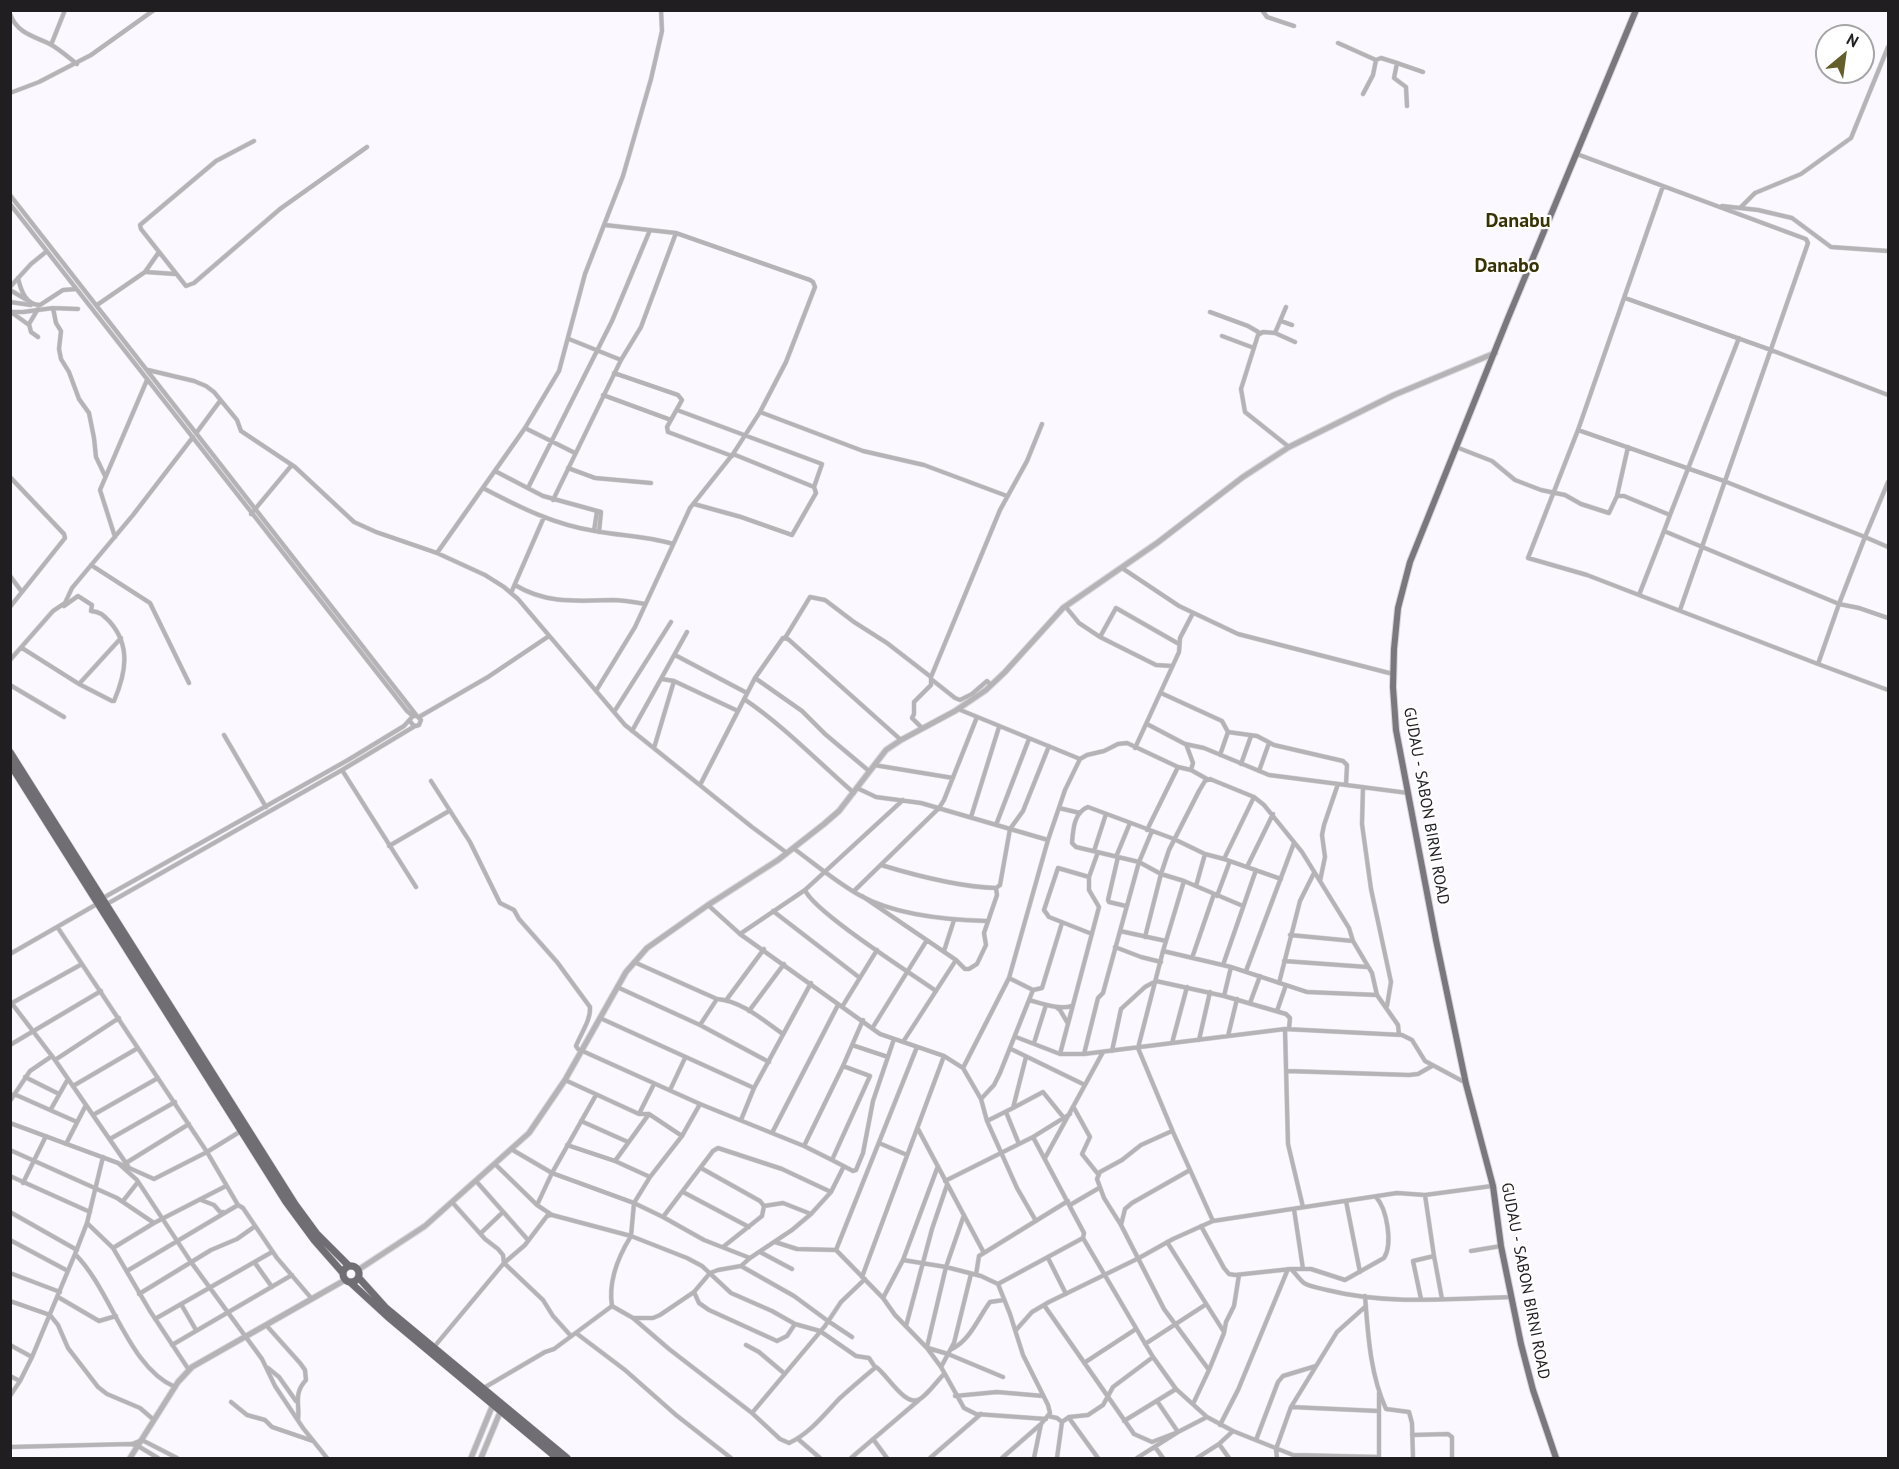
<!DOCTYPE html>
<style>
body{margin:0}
#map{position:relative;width:1899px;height:1469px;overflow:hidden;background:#fcf8ff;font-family:"PT Sans",sans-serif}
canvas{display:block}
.frame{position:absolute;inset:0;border:12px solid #201e21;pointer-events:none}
.north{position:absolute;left:1815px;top:24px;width:60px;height:60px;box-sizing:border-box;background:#fff;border:2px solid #a6a5a6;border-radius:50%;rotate:29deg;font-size:16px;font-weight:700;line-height:24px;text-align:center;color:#201e21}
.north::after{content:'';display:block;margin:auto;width:21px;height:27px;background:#645e2a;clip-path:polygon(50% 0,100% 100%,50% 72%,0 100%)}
</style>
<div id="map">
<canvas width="1899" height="1469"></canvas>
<div class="frame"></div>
<div class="north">N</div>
</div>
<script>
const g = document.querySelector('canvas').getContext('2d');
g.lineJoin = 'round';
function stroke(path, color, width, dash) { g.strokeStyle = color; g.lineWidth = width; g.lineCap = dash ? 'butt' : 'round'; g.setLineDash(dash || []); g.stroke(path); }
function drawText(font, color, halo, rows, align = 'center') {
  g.font = font + ' "PT Sans",sans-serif'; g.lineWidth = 4.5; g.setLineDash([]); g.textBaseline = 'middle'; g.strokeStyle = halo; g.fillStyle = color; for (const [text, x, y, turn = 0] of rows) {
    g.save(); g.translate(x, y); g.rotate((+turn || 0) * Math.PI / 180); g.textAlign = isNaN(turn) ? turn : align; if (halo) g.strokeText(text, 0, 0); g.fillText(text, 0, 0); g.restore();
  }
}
const minor = new Path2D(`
 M1262,10L1267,17L1294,26
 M10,14C17,33 33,36 50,44C59,49 68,57 77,64
 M1338,43L1376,60L1373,75L1363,94
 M51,45L65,10
 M1376,60L1381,58L1397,63L1394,78L1406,87L1407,106
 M1397,63L1423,72
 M10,93L39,82L91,55L154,10
 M254,141L216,161L140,225L141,229L186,286L194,283L280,209L367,147
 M1577,154L1806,239L1808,243L1680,610
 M1663,186L1578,430L1528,558L1587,575L1818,664L1839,604L1859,608L1888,618
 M10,195L417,716
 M10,204C143,373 274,543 407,711L413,716
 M1722,206L1758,210L1792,218L1831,247L1888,251
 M1740,208L1755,193L1801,174L1851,138L1888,47
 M146,272L175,274
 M18,278C21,291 26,305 40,305L63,290L76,289
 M10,287L31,264L47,251
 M10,290L27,300
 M1625,298L1771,350L1888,395
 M10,302L31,305
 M97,305L145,272L159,252
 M1286,307L1275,333L1263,332L1258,335L1241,389L1245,412L1289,447
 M53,308L56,323L61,331L59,349L61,359L69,372L79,399L89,413L94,438L96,457L105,476
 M10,312H23L53,308L78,309
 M11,312L29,325
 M1210,312L1248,326L1260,333
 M1281,321L1292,325
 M1275,333L1295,342
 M1222,336L1254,348
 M38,337L31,332L29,324L38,309
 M569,339L621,360
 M148,370L194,381L206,386L214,392L237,420L241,431L295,467L354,522L376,532L437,553L485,575L504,587L518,599L625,725L752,827L787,853
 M614,373L678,395L682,400L667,427L668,432L732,456
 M603,395L671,420
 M677,410L822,464L814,487L816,493L792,535L741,517L694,504
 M760,412L863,451L924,465L1007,496
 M525,428L575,453
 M1578,430L1724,481L1865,537L1888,482
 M197,432L220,401
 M1456,447L1492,461L1515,480L1541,490L1565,495L1581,504L1609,513L1617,496H1624L1670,515L1664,531L1839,604L1865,537L1888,547
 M733,454L814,487
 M568,468L595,478L651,483
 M495,471L543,496L601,512L599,532
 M10,477L64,534L65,538L10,607
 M483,488C519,507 555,525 595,531C621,536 647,536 673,544
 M528,488L612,321L650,230
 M1617,496L1628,447
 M553,500L621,360L641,327L676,233
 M251,514L291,466
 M1670,515L1739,338
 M594,531L597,511
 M115,537L100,490L147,380
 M437,553L525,428L559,371L585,274L623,176L651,79L662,31L661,10
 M91,565L150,603L189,683
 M1122,568L1179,606L1238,634L1393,674
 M10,576L22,592
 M515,585C546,604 577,601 612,600C623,600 634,602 645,604
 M511,593L544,517
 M1639,595L1664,531
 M64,606L78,596L92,605L91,611C101,612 103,615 110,622C131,646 126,673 114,701H112L79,684
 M1065,606L1079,623L1100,637L1156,665L1172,666
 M1100,637L1116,608L1179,644
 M785,638L810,597L825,600L854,622L887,643L931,677
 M22,648L79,684L121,638
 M675,655L747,693
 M10,660L53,611L65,603L72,588L133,515L193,437
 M1818,664L1888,690
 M755,678L802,711L825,734L869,771
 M662,679L674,681L738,711
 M931,679L955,698L960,700L972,694L987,681L991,685
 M10,685L64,717
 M596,691L635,627L690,508L733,454L760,412L786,362L815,287L813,282L810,280L676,233L605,225
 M1161,693L1222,721L1228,732L1220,755
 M744,699C784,726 817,761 854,793
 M958,709L1080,759
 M614,712L671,622
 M419,717L488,677L549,636
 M1147,724L1185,744L1204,748L1269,775L1408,793
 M922,728L912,718L914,714V702L931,685V677L1000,510L1027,461L1042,424
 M632,731L687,632
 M1228,732L1257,736L1274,745L1343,761L1347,765L1346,785
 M224,735L266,807
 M1186,744L1193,763L1191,770L1207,779
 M654,748L674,681
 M1135,748L1179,652L1180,638L1193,613
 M1241,764L1251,736
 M874,765L953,778
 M342,770L416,887
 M1259,771L1269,743
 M431,781L470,842L500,903L514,910L519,919L557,962L590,1007C591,1020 581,1033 576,1046L578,1049L700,1104L804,1146L832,1160L870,1076L843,1066
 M700,785L755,678L783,638L788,639L901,740
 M1363,787L1362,824L1371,889L1391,982L1387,1006
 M857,788L876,797L921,803L1048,840
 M1059,808L1080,813
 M971,817L999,727
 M996,825L1029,739
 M1147,830L1178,767
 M389,846L449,811
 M793,848C815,864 837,883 861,896C896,915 948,920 987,921
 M1094,851L1106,814
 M1116,857L1130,823
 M1118,857L1108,900L1109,902L1126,906
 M1224,859L1254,797
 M881,865C914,875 962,887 996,888L1000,885L1010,829L1023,811L1049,746
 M1247,867L1273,814
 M1089,877L1058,868L1044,910L1049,917L1092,934
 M1184,881L1163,951L1138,1048L1173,1132L1213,1221
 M1320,881L1325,857L1322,835L1324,825L1338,784
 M1196,886L1205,854
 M805,890C814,912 912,974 936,991
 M854,891L939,808L944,800L977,717
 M862,896L956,960L965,969H969L977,964L986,945L984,933L997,895L996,888
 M1217,896L1230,861
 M103,898L348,760L404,726L413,716H417L421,720L419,725L416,726L413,725L410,721
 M107,904L342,770L415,726
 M708,905L740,934L880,1034L944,1056L963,1068L981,1099L987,1121L1017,1188L1036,1221
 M1243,906L1184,881L1161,874L1139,862L1076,847L1072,843C1073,830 1074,812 1088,807L1174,839L1205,854L1224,859L1281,879
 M773,911L860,978
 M58,928L207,1152L238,1205L243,1208L277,1258L312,1299
 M1120,931L1166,941
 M740,934L805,890L903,800
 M1290,935L1353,941
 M1145,937L1161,874L1169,850L1199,791L1205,781L1210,779L1254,797L1264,805L1302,852L1349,928L1353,941L1372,973L1377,995L1398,1025L1399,1035
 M1115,947L1141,957L1161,962
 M944,951L954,920
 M1163,951L1231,967L1307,992L1377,995
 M10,954L97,904
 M1192,958L1214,894
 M1284,961L1367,967
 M634,962L717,999
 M1223,965L1256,870
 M1246,971L1294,843
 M1009,978L1033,990L1042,988L1062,923
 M1279,983L1300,901L1314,873
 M617,987L700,1025L769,1062
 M1224,996L1231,967
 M727,999L764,949
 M1029,1000C1043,1004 1059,1010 1072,1006
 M10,1001L55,1060L128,1166
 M12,1003L82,964
 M1250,1003L1260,976
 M842,1007L877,950
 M1056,1007L1060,1010L1067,1022
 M749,1011L784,964
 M1277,1011L1286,985
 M600,1018L754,1088
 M700,1025L717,999C742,1001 764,1021 783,1034
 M873,1027L927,940
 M1285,1029L1288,1144L1303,1207
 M1228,1036L1237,999
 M1016,1037L1060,1054H1084L1285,1029L1402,1035L1412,1040L1425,1061L1466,1083
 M1199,1040L1210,992
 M903,1042L956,960
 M1034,1043L1046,1005
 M1172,1043L1187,987
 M10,1045L101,991
 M852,1045L888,1057
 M1011,1049L1085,1085
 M1112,1051L1121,1009L1145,987L1156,981L1224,996L1286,1014L1290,1018L1289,1029
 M1060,1054L1099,907L1089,890V877L1098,852
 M1084,1054L1098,998L1103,993L1139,862L1152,831
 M55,1060L119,1018
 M963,1068L1009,978L1048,840L1065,790L1080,759L1087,755L1104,751L1118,744L1127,743L1178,767L1191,770
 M1287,1071L1409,1075L1418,1074L1432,1066
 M25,1077L59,1094
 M565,1080L639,1114H649L682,1136
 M73,1086L138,1048
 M670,1090L685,1058
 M14,1094L77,1122
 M981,1099L994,1085L1000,1073L1033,990
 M10,1101L30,1071L52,1056
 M1013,1108L1043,1092L1064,1118
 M1074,1108L1090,1137L1082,1154L1098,1174
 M51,1109L68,1079
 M1006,1112L1019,1144
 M639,1114L654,1084
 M93,1115L158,1078
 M741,1120L754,1088L811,983
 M581,1121L628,1142
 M987,1121L1013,1108L1026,1057
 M10,1123L118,1163L154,1179L207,1152L241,1131
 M918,1129L984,1253
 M1172,1131L1141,1145L1122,1160L1100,1172L1097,1179L1104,1198L1121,1225L1164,1309L1209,1370
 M772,1133L838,1005
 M1033,1137L1084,1233L1083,1238L1153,1357L1176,1389L1207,1417L1233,1431L1293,1455L1379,1457
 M110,1139L175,1102
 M879,1143L907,1155
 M66,1144L86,1105
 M567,1145L615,1161L650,1177
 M804,1146L843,1066L863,1020
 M511,1149L552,1173L634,1203L650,1177L682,1136L700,1104
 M10,1150L117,1198L154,1223
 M1045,1158L1103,1052
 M832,1160L853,1171L856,1170L863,1153L873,1101L894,1039
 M615,1161L649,1114
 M118,1163L137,1180L191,1262L262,1359L275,1386L303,1428L327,1458
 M126,1163L189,1124
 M495,1164L537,1205L552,1215L631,1236L634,1203L663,1217L704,1240L750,1258
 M701,1168L760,1201L764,1206
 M10,1176L90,1212
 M476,1181L528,1240
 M945,1181L1033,1137L1070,1114
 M23,1183L46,1136
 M683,1192L749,1227
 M1425,1195L1434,1256L1442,1299
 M201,1200L214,1205L221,1213L223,1212
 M123,1201L138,1182
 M1346,1201L1360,1272
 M452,1202L485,1239L498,1249L503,1255L504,1263L543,1300L553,1316L571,1336
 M537,1205L552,1173L596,1095
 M1070,1205L1099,1188
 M764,1206L783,1203L811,1214
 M1294,1209L1303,1269
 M10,1212L77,1250
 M663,1217L713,1151L718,1148L782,1169L831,1192
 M87,1223L113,1248L150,1311L189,1370
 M1121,1225L1125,1209L1132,1203L1190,1170
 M1201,1226L1224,1268L1229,1274L1235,1275L1291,1269H1311L1345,1280L1384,1258C1393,1244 1387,1209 1376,1197
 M481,1233L503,1212
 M10,1240L68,1271
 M775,1242L797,1249L836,1250L883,1298L895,1315L927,1348L941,1367L964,1408L976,1414L1046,1419
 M1167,1242L1224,1332
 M723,1247L762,1216L764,1206
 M113,1248L154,1223L226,1186
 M836,1250L917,1047
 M1471,1251L1501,1246
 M760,1252L792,1269
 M75,1254C112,1291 128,1367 175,1387
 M1048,1258L1066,1294
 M903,1260L946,1267L981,1276L998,1284L1010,1314L1023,1355L1048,1405L1050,1413L1041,1424L1002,1458
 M255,1263L272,1287
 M741,1266L794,1296L828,1321L852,1337
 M1292,1270C1296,1274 1300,1280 1304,1283C1310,1287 1320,1288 1327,1290C1386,1305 1451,1299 1511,1297
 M127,1271L238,1205
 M10,1273L60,1292
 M976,1275L979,1256L1068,1201
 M862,1277L944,1056
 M998,1284L1083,1238
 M694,1292L699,1303L709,1310L777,1341L787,1336L795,1324
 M139,1294L211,1250L237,1239L254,1227
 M1365,1296C1368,1334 1370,1374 1386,1409L1409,1412L1412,1423L1413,1458
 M58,1297L99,1321L116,1316
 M883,1298L903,1260L938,1166
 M1421,1299L1413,1261L1434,1256
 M10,1301L50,1315L58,1325L68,1348L98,1387L107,1394L140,1408L154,1420
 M181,1304L196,1330
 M1044,1305L1134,1434L1152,1442L1178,1432
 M634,1318H653L660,1315L694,1292L710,1273L718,1270L741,1266L750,1258L792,1230L811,1214L831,1192L844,1166
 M155,1319L272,1252
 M266,1325L300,1363L305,1370L306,1380C293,1394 300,1404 298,1420
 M906,1326L932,1229L947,1185
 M1016,1330L1032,1312L1049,1302L1139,1258L1173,1239L1213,1221L1397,1193L1425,1195L1492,1186
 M576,1333L625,1370L676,1415L731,1458
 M1145,1344L1205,1305
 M10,1345L32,1357
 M172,1345L292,1275
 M746,1345L759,1352L785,1374
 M434,1347L504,1263L525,1245L547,1216L551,1215
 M927,1347L946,1267L964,1215
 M928,1348L948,1354L1003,1377
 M952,1349C971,1339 978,1318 990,1302L1004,1300
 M1084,1363L1136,1329
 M875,1367L869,1358L856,1356L820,1331L795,1324L772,1311L731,1293L702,1266L687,1258L631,1236C618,1257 608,1281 612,1306L633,1318L669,1349L752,1413L780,1439L789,1443C809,1434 824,1415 839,1399C851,1388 864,1377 876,1367C887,1374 905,1408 920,1399C929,1393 937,1381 944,1374
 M941,1367L954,1343L971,1274
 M268,1368L279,1377L296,1401
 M10,1376L20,1381
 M482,1389L545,1352L554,1349L612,1306
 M1379,1393V1458
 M10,1396L20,1381L32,1357L75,1254L87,1223L103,1157
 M955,1396L997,1392L1043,1396
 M1157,1401L1178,1432
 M231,1402L247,1415L265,1420L272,1427L313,1441
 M1193,1404L1209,1370L1224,1333L1226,1322L1234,1306L1239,1275
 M1291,1407L1378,1411
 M752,1413L825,1326L841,1302L865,1279
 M1048,1416L1057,1418L1062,1422
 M1069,1418L1098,1458
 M1124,1421L1176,1389
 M1220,1425L1238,1390L1288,1269
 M1412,1435L1448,1434L1452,1437V1458
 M798,1439L820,1458
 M873,1439L887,1458
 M1256,1440L1278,1382L1283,1376L1316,1366
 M132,1444L142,1440L177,1458
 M1219,1444L1229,1458
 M10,1447L131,1444L138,1446L158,1458
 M1155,1447L1163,1458
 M851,1458L919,1400
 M930,1458L981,1414
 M1034,1458L1041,1424
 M1057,1458L1062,1422L1069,1417L1088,1415L1103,1405L1113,1387L1153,1357
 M1137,1458L1178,1432L1207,1417
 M1197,1458L1219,1444L1233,1431
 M1277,1458L1276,1449L1291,1407L1337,1332L1366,1306`);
const tertiary = new Path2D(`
 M358,1270L425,1226L529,1133L565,1080L626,972L647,948L708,905L778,860L824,824L839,811L886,750L901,740L955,711L986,690L1005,672L1063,608L1157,543L1243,477L1289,447L1394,395L1495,353
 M130,1458L178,1382L192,1367L345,1280
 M471,1458L494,1402
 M481,1458L501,1410`);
const primary = new Path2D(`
 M1556,1458L1533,1390L1521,1344L1501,1246L1493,1186L1466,1084L1436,940L1396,730L1393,687L1394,649L1398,608L1410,562L1508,318L1636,10`);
const trunk = new Path2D(`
 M10,752L295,1204L317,1234L349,1266
 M10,764L286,1202L314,1240L343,1273
 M343 1274a8 8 0 1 1 16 0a8 8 0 1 1-16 0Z
 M359,1278L386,1308L567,1458
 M351,1283L388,1317L557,1458`);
stroke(minor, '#d9d5db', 5);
stroke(tertiary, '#d9d5db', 7);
stroke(primary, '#d9d5db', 8);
stroke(trunk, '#d9d5db', 8);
stroke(minor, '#b5b3b6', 4);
stroke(tertiary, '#b5b3b6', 5);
stroke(primary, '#7b787d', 6);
stroke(trunk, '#716e73', 7);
drawText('16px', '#201e21', '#fff', [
 ["GUDAU - SABON BIRNI ROAD",1426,806,80],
 ["GUDAU - SABON BIRNI ROAD",1525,1281,79]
]);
drawText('bold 20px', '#383307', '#fff', [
 ["Danabu",1518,221],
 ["Danabo",1507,266]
]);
</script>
